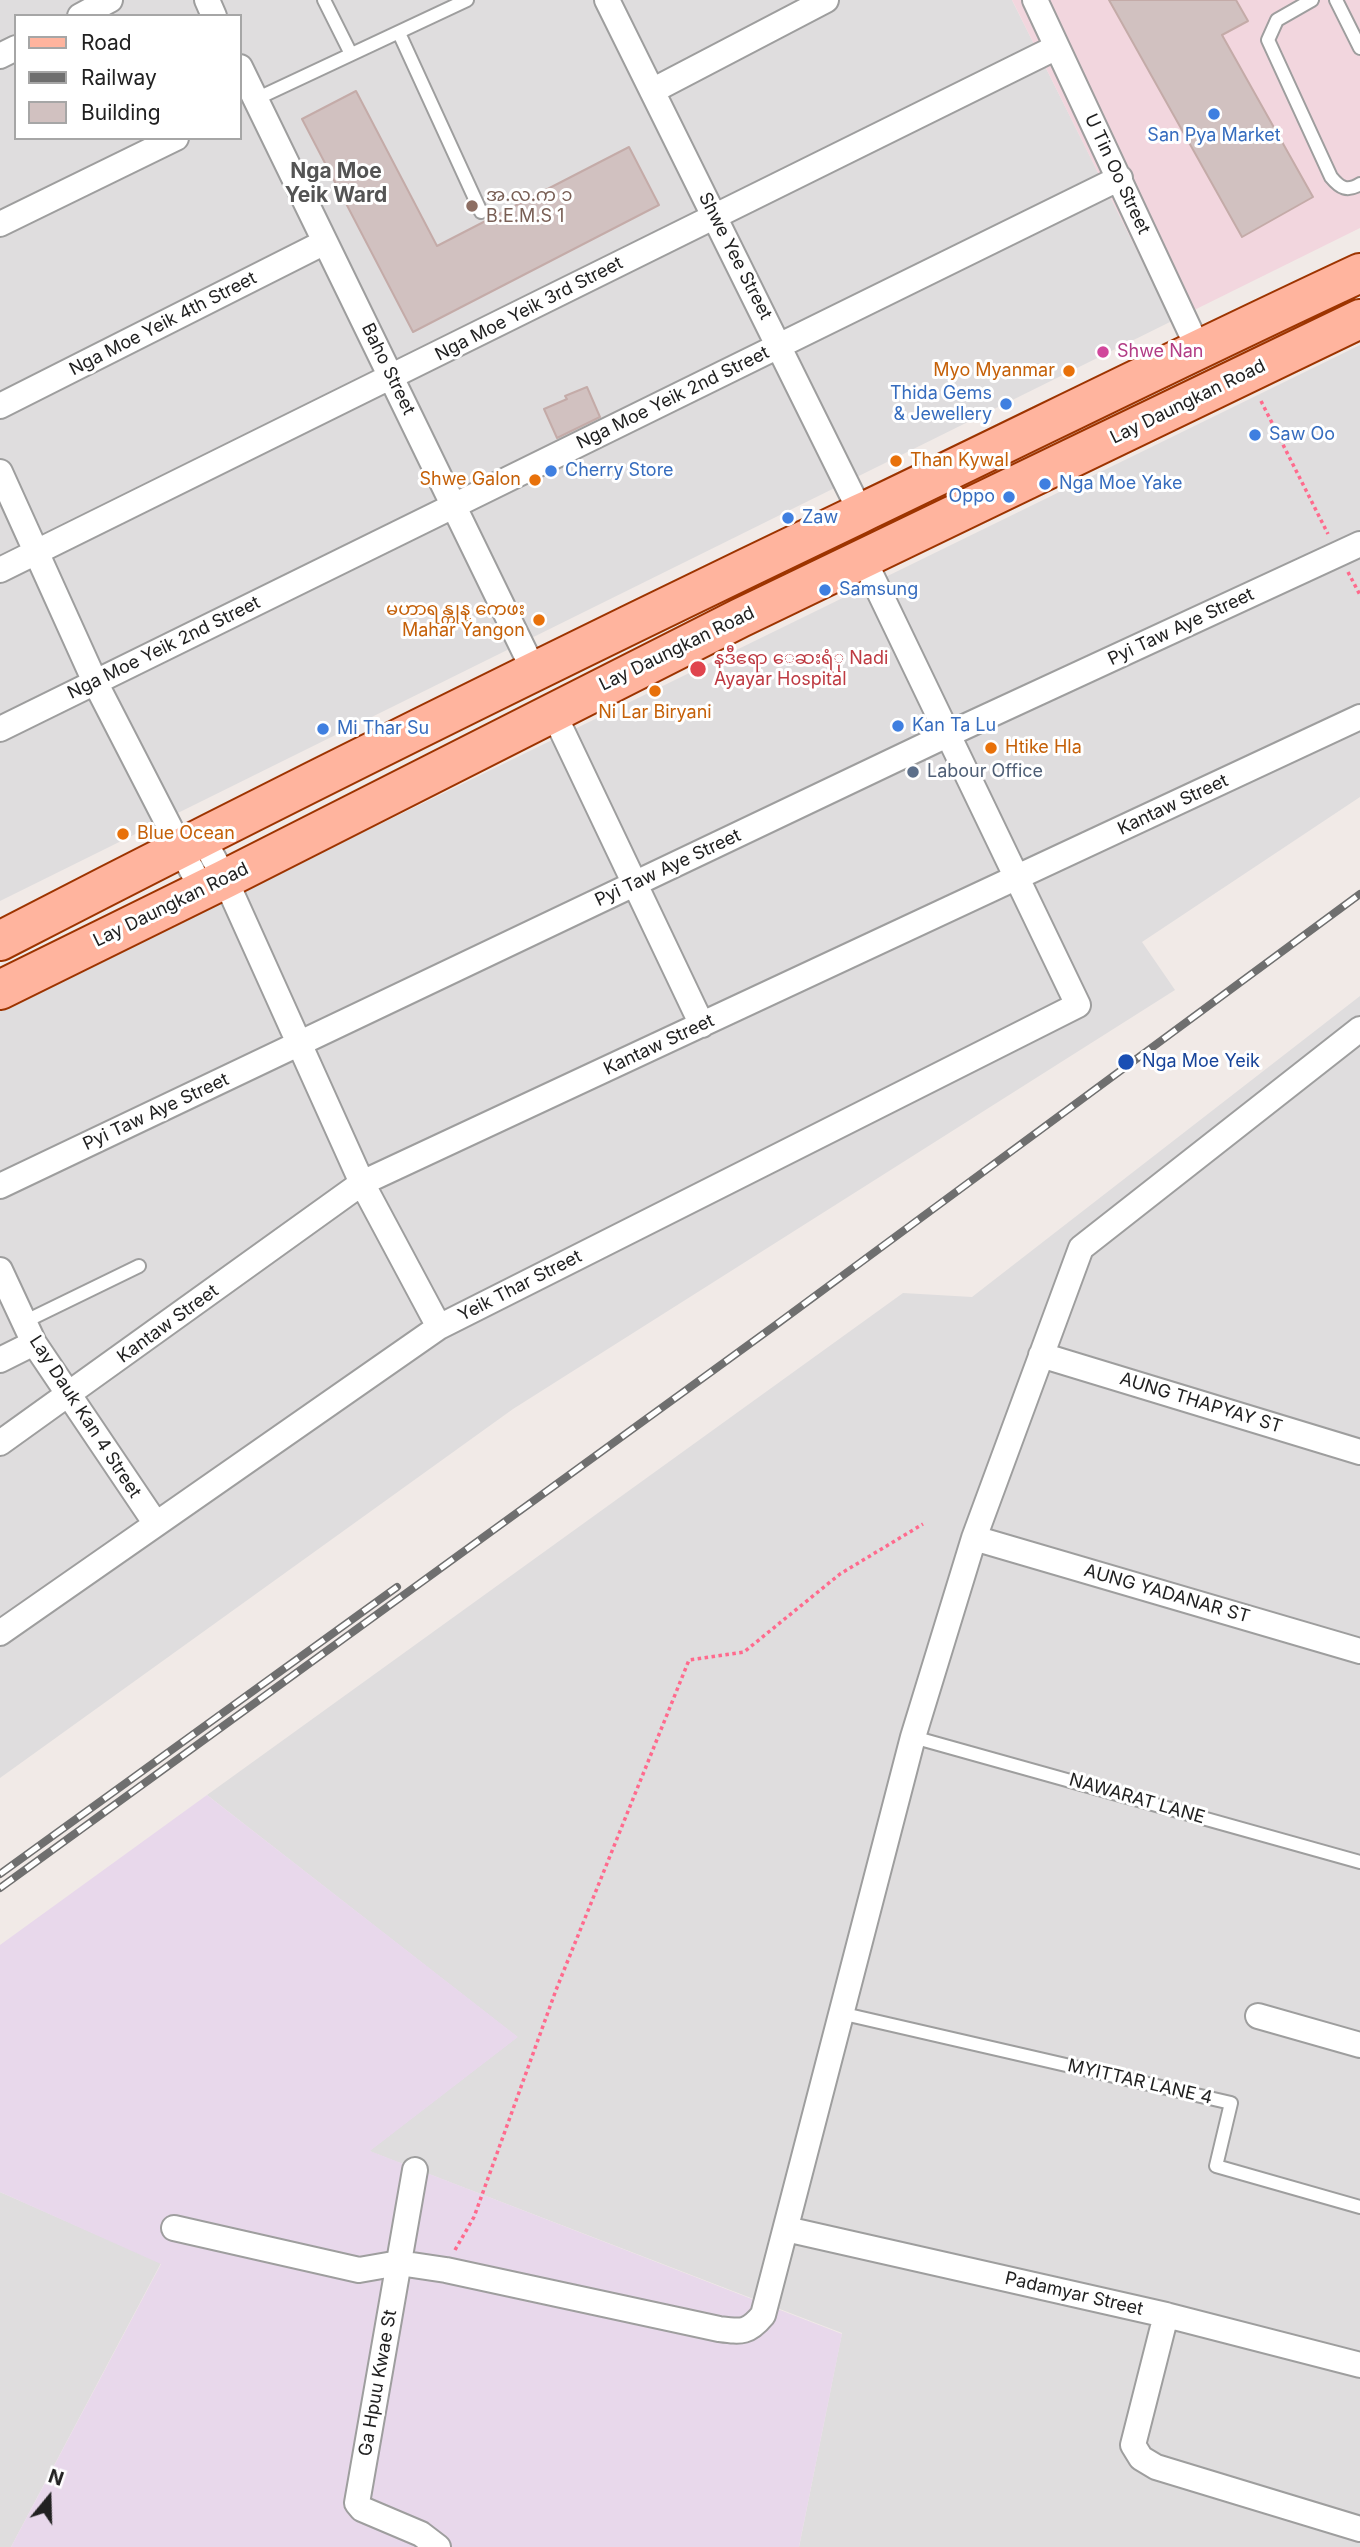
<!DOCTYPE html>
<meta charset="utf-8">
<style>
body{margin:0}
#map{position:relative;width:1360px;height:2547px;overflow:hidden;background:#f1eae7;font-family:Inter,sans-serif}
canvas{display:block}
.legend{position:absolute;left:14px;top:14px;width:228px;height:126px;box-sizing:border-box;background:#fff;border:2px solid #a6a6a6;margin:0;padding:9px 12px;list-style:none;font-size:21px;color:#212121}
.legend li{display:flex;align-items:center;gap:14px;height:35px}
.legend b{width:35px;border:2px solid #a6a6a6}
.north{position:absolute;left:14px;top:2463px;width:70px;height:70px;-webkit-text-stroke:5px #fff;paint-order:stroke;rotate:19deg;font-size:19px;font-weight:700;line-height:28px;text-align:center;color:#212121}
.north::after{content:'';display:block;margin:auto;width:24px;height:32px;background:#212121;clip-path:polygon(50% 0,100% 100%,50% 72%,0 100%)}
</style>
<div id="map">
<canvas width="1360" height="2547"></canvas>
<ul class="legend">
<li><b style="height:9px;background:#ffb49e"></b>Road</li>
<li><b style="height:9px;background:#6f6f6f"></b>Railway</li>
<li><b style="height:19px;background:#d1c1c0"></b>Building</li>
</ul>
<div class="north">N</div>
</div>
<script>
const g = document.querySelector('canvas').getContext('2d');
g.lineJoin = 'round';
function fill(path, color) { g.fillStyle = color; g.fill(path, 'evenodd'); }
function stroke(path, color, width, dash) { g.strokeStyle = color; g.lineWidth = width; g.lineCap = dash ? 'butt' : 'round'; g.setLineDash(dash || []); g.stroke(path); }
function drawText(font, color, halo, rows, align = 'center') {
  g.font = font + ' Inter,"Noto Sans Myanmar",sans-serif'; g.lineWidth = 6; g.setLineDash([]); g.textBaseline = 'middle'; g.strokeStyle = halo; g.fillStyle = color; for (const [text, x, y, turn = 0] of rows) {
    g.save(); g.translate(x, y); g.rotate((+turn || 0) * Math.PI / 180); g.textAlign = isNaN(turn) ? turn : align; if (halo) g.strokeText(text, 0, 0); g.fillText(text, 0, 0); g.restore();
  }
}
fill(new Path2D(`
 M0,0H1012L1172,321L0,901ZM16,16H240V138H16Z
 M1360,345V797L1142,942L1175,990L513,1409L0,1778V1010Z
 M1360,996V2547H799L842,2333L369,2151L517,2037L207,1795L903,1293L972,1297Z
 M0,2192L161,2263L11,2547H0Z`), '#dfddde');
fill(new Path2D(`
 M1012,0H1360V228L1172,321Z`), '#f2d6de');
fill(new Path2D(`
 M207,1795L518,2037L370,2151L842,2334L799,2547H11L161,2264L0,2192V1945Z`), '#e8d8eb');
const building = new Path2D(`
 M1109,0H1236L1248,21L1222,35L1313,197L1242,237Z
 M356,91L437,246L629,147L659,205L413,332L302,119Z
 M587,387L600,417L557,438L544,409L567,399L565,396Z`);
fill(building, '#d1c1c0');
stroke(building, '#c4aba8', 2);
const service = new Path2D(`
 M324,0L351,54
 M1312,0L1277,20L1268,40L1331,177C1340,188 1347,192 1360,184
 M1336,0L1360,48
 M399,33L481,212
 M256,99L467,0
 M24,1322L139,1266
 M913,1737L1360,1862
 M840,2013L1231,2103L1216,2166L1360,2207`);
const minor = new Path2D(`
 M207,0L214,16
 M607,0L861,513
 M1035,0L1198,348
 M80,16L110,0
 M0,56L16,48
 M240,67L534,671
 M652,91L826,0
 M0,224L176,138
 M0,406L325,242
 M0,472L95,682L202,890
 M0,570L1057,47
 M553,712L702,1025
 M0,729L1120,178
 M202,837L225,879L362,1183L439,1327
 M0,1186L949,734L1360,544
 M0,1270L34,1343L156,1524
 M1041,1355L1360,1452
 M0,1360L34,1343
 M0,1443L362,1183L1360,717
 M974,1538L1360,1651
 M0,1633L439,1327L1078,1005L863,558
 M1258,2016L1360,2045
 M415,2170L357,2503L362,2509L421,2534L438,2547
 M174,2228L359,2270L399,2263L446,2270L719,2329C742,2332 748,2333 763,2315L913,1737L974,1538L1081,1248L1360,1029
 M786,2229L1166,2315L1360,2365
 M1166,2315L1133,2445L1141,2458L1156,2467L1360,2529`);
const primary = new Path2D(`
 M0,941C284,794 571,652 859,514C1026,434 1192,351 1360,273
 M0,990L225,879L740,618L1360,319`);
stroke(service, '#9e9e9e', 16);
stroke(minor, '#9e9e9e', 28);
stroke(primary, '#9d3400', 42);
stroke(new Path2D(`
 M1261,401L1328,534
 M1348,572L1360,595
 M455,2250L474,2217L556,1990L689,1660L744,1652L840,1574L923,1524`), '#ff6a8d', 3.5, [3.5, 3.5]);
stroke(service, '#fff', 12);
stroke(minor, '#fff', 24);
stroke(primary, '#ffb49e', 38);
const rail = new Path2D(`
 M0,1874L397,1587
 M0,1888L773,1327L1360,894`);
stroke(rail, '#6f6f6f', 8);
stroke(rail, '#fff', 5, [16]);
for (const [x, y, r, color] of [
 [1214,114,7,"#3f7fe0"],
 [472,206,7,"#8d6e63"],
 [1103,352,7,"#d1479c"],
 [1069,371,7,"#e8710a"],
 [1006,404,7,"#3f7fe0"],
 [1255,435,7,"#3f7fe0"],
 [896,461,7,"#e8710a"],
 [551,471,7,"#3f7fe0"],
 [535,480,7,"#e8710a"],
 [1045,484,7,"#3f7fe0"],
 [1009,497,7,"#3f7fe0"],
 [788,518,7,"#3f7fe0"],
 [825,590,7,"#3f7fe0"],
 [539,620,7,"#e8710a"],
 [698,669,9,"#e0444e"],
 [655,691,7,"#e8710a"],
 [898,726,7,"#3f7fe0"],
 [323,729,7,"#3f7fe0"],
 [991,748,7,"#e8710a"],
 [913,772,7,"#5c6f8a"],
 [123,834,7,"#e8710a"],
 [1126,1062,9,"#1a4fb4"]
]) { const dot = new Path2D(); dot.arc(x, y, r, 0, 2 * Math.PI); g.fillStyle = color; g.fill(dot); stroke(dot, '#fff', 2.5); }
drawText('18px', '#366cbe', '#fff', [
 ["San Pya Market",1214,136,"center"],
 ["Thida Gems",992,394,"right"],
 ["& Jewellery",992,415,"right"],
 ["Saw Oo",1269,435],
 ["Cherry Store",565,471],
 ["Nga Moe Yake",1059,484],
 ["Oppo",995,497,"right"],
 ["Zaw",802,518],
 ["Samsung",839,590],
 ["Kan Ta Lu",912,726],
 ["Mi Thar Su",337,729]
], 'left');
drawText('18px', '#212121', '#fff', [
 ["U Tin Oo Street",1117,174,65],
 ["Shwe Yee Street",735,256,63],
 ["Nga Moe Yeik 3rd Street",529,309,-27],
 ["Nga Moe Yeik 4th Street",163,324,-27],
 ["Baho Street",388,369,64],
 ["Nga Moe Yeik 2nd Street",673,398,-26],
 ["Lay Daungkan Road",1188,402,-26],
 ["Pyi Taw Aye Street",1181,627,-25],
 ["Nga Moe Yeik 2nd Street",164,648,-26],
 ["Lay Daungkan Road",677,649,-26],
 ["Kantaw Street",1173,805,-25],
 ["Pyi Taw Aye Street",668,868,-25],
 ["Lay Daungkan Road",171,905,-26],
 ["Kantaw Street",659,1045,-25],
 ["Pyi Taw Aye Street",156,1112,-25],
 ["Yeik Thar Street",520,1286,-27],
 ["Kantaw Street",168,1324,-36],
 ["AUNG THAPYAY ST",1201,1403,17],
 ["Lay Dauk Kan 4 Street",85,1417,57],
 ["AUNG YADANAR ST",1167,1594,16],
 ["NAWARAT LANE",1137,1799,16],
 ["MYITTAR LANE 4",1140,2082,13],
 ["Padamyar Street",1074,2294,13],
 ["Ga Hpuu Kwae St",378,2383,-80]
]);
drawText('18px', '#785e54', '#fff', [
 ["အ.လ.က ၁",486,196],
 ["B.E.M.S 1",486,217]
], 'left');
drawText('18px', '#b23c85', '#fff', [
 ["Shwe Nan",1117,352]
], 'left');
drawText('18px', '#c56008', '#fff', [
 ["Myo Myanmar",1055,371],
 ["Than Kywal",910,461,"left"],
 ["Shwe Galon",521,480],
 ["မဟာရန္ကုန္ ကေဖး",525,610],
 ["Mahar Yangon",525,631],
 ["Ni Lar Biryani",655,713,"center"],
 ["Htike Hla",1005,748,"left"],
 ["Blue Ocean",137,834,"left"]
], 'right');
drawText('18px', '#be3a42', '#fff', [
 ["နဒီဧရာ ေဆးရံု Nadi",714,659],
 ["Ayayar Hospital",714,680]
], 'left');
drawText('18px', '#4e5e75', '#fff', [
 ["Labour Office",927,772]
], 'left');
drawText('18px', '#164399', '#fff', [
 ["Nga Moe Yeik",1142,1062]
], 'left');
drawText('bold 21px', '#545454', '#fff', [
 ["Nga Moe",336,172],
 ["Yeik Ward",336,196]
]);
</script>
